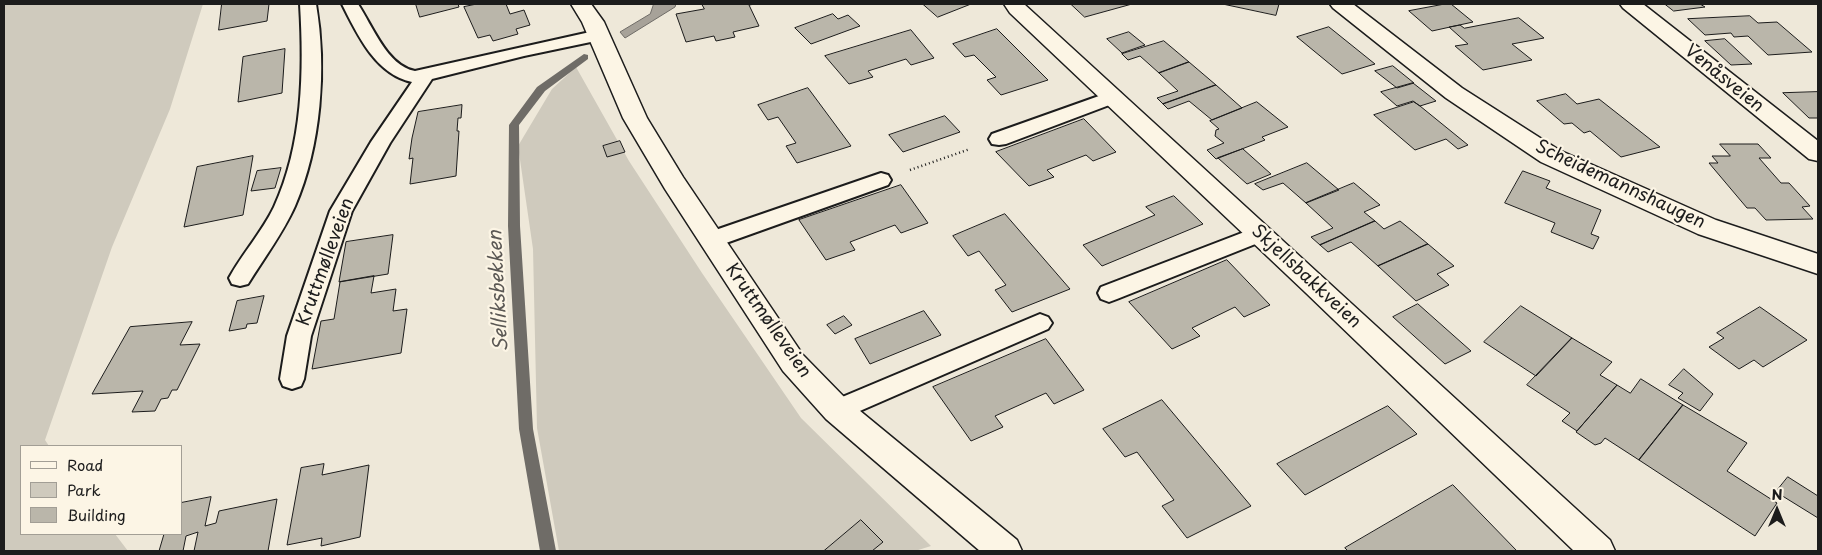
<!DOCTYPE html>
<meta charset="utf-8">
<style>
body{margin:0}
#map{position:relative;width:1822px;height:555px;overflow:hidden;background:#eee8d9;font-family:"Playpen Sans",sans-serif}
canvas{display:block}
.frame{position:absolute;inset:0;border:5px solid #1c1c1c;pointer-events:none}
.legend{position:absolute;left:20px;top:445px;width:162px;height:90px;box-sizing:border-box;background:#fcf5e5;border:1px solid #a29e95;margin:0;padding:6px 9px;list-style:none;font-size:15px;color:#1c1c1c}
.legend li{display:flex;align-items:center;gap:10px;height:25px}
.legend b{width:25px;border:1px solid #a29e95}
.north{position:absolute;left:1752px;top:485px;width:50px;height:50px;-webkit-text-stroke:4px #fcf5e5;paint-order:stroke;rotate:0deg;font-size:14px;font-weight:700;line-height:20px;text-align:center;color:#1c1c1c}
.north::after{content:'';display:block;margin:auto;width:18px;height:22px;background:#1c1c1c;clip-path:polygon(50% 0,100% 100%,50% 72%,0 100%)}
</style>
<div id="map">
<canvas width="1822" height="555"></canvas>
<div class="frame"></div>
<ul class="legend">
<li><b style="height:6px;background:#fcf5e5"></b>Road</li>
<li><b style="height:14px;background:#cfcabd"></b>Park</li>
<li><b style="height:14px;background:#bab6aa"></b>Building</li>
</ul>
<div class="north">N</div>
</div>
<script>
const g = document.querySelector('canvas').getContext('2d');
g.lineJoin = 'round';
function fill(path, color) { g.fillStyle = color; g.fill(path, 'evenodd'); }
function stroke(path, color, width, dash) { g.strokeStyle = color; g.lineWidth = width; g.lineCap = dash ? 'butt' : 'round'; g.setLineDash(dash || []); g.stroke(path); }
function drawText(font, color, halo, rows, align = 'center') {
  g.font = font + ' "Playpen Sans",sans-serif'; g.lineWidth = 4.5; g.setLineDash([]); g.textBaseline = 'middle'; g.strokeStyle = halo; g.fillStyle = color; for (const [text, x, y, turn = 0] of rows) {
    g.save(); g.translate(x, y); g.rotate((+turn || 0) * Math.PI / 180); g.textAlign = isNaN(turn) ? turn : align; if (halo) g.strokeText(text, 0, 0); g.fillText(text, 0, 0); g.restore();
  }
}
fill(new Path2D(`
 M4,4H203L170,109L112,247L45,440L49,446H21V534H115L128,551H4Z
 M576,67L629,161L702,273L801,418L931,546L915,551H559L537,428L533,249L518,146L552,89Z`), '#cfcabd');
const water = new Path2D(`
 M654,4H676L675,7L625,38L620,32L650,14Z`);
fill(water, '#a7a299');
stroke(water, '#6f6c67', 1);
fill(new Path2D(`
 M584,54L588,55V59L545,91L519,125L520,226L533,429L556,551H540L519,429L508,226L509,125L537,87Z`), '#6f6c67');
const building = new Path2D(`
 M222,4H269L267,21L219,30Z
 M416,4H458L459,7L420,17Z
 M477,4H506L510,14L524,10L530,25L516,29L518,34L493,41L490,35L478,38L464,7Z
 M702,4H755L749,5L759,26L733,32L735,37L716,41L714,36L686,42L676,14L704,9Z
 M923,4H971L938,17Z
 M1071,4H1132L1085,17Z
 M1223,4H1279L1276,15Z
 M1445,4H1451L1473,22L1432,31L1409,11Z
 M1665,4H1700L1705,7L1674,11Z
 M833,14L838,19L848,15L860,26L811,44L795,28Z
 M1750,16L1758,23L1777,22L1812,52L1768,55L1748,36L1734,37L1731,33L1705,35L1688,19Z
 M1519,18L1544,38L1512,44L1532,60L1483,70L1455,46L1468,44L1449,27L1460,25L1464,28Z
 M1329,27L1375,64L1342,74L1297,37Z
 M997,29L1048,80L1001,95L987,80L996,77L974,55L965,57L953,44Z
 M911,30L934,58L911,65L906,59L868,71L873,77L849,84L825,56Z
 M1129,32L1145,45L1122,53L1107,39Z
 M1725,39L1752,64L1731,65L1705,41Z
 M1164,41L1189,62L1159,73L1140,56L1128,60L1122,54Z
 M285,49L282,93L238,102L243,57Z
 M1189,62L1216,85L1163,104L1157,98L1178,91L1159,73Z
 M1393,66L1414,83L1397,88L1375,71Z
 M1413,83L1436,101L1420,106L1413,101L1397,106L1381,92Z
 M1216,85L1242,108L1212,120L1189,101L1168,109L1163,104Z
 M808,88L851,146L797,163L786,146L796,143L778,117L768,120L758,105Z
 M1818,92V118H1809L1783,93Z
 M1566,94L1577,104L1599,99L1660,147L1621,157L1590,131L1584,133L1572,123L1564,124L1537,101Z
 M1257,102L1288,127L1262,137L1265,140L1216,159L1207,150L1224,143L1215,136L1216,130L1219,129L1210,121Z
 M1414,102L1420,106L1468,145L1458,149L1446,139L1415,150L1374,115Z
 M462,105L461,118H458L457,131H459L456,176L410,184L413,158L409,159L412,138L418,112Z
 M945,116L960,132L903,152L889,135Z
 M1084,119L1116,152L1093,161L1086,155L1047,170L1054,177L1029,186L996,152Z
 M620,141L625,152L607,157L603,146Z
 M1720,144H1758L1771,158H1759L1781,183H1789L1810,206L1802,207L1813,219L1766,220L1755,208H1747L1709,163H1718L1712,156H1730Z
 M1243,149L1271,174L1247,184L1218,158Z
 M253,156L243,215L184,227L197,167Z
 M1307,163L1339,190L1306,203L1283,183L1263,190L1255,184Z
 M281,168L275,188L251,191L257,171Z
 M1523,171L1550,181L1546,188L1601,210L1591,234L1599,237L1593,249L1551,232L1555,223L1505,203Z
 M1354,183L1380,205L1364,212L1375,221L1320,245L1311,237L1333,228L1306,203Z
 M901,185L928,223L901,233L895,225L850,242L855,250L826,260L799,220Z
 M1174,196L1203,224L1102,266L1083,245L1155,215L1146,207Z
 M1005,214L1070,289L1012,312L995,290L1006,285L979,251L968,256L953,236Z
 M1375,221L1384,229L1400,221L1428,244L1378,266L1351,242L1328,252L1320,245Z
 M393,235L388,274L339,282L346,242Z
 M1428,244L1454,266L1437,274L1449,285L1416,301L1378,266Z
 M1227,260L1270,305L1244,317L1235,307L1192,328L1200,336L1172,349L1129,302Z
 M374,276L371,293L396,289L393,311L407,309L401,353L312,369L321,321L334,319L340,282Z
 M264,296L257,323L247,324L246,328L229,331L237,301Z
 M1418,304L1471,351L1445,364L1393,317Z
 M1521,306L1572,338L1536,376L1484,342Z
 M1760,307L1807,340L1763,367L1754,360L1739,369L1709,347L1724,338L1717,333Z
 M924,311L941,335L870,364L855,339Z
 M844,316L852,325L835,334L827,325Z
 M192,322L180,345L200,344L177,390H172L168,398L161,399L155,411L132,412L143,391L92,394L130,327Z
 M1572,338L1612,362L1600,375L1617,385L1577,431L1562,421L1570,413L1527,385Z
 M1046,339L1084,390L1054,404L1046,393L995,416L1003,427L971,441L933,387Z
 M1684,369L1713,394L1700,411L1678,398L1683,393L1669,385Z
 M1641,379L1683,405L1639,460L1605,438L1601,443L1595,445L1576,432L1617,385L1630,393Z
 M1162,400L1251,506L1187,538L1162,506L1174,500L1137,452L1125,457L1103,429Z
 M1683,405L1747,443L1727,471L1777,503L1755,536L1639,460Z
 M1388,406L1417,434L1305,495L1277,464Z
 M324,464L322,475L369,465L360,537L321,546L322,538L287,545L301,468Z
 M1788,477L1818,496V518L1776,492Z
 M1453,485L1517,551H1348L1345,548Z
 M211,497L205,526L216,523L219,511L277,499L268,551H194L198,532L186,536L183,551H159L164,534H181V503Z
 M861,520L883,542L872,551H824Z`);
fill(building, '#bab6aa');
stroke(building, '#1c1c1c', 1);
const service = new Path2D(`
 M300,4H316C327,68 321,146 295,206C283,233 264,258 248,284L240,286L232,284L229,278C242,254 262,232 274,207C303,144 304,71 300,4Z
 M342,4H358C372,25 387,66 415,71L599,30L605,31L608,35L605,39L524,56L432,79L390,143L352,211L311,336L304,379L301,386L292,389L283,386L280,379L287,336L330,211L371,142L412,82C376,75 357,34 342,4Z
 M1113,91L1120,93L1122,97L1120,101L1006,144L999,145L992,144L989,139L992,134Z
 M881,173L888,175L891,180L888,185L712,248L704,246L701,240L704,234Z
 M1260,226L1268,229L1271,234L1268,239L1117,299L1109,302L1101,299L1098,293L1101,287Z
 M1040,314L1048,317L1052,323L1048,329L846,417L837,420L828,417L824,410L828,403Z`);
const minor = new Path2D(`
 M571,4H591L604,22L647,118L683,177L803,355L848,401L1017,540L1022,551H980L826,419L783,371L665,189L623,118L582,22Z
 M1004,4H1024L1610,540L1615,551H1574L1305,292L1010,13Z
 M1330,4H1353L1462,88L1559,150L1716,220L1818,254V274L1698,234L1541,162L1446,98L1333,8Z
 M1620,4H1643L1818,141V161L1809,159L1623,8Z`);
stroke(service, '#1c1c1c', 4);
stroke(minor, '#1c1c1c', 3);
stroke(new Path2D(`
 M910,170L970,149`), '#1c1c1c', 2.5, [1, 3]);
fill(service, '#fcf5e5');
fill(minor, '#fcf5e5');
drawText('18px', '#1c1c1c', '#fcf5e5', [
 ["Venåsveien",1724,79,39],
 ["Scheidemannshaugen",1620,185,25],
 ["Kruttmølleveien",326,262,-70],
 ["Skjellsbakkveien",1306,277,43],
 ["Kruttmølleveien",768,321,55]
]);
drawText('italic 19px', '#5b5854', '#fcf5e5', [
 ["Selliksbekken",499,291,-93]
]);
</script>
